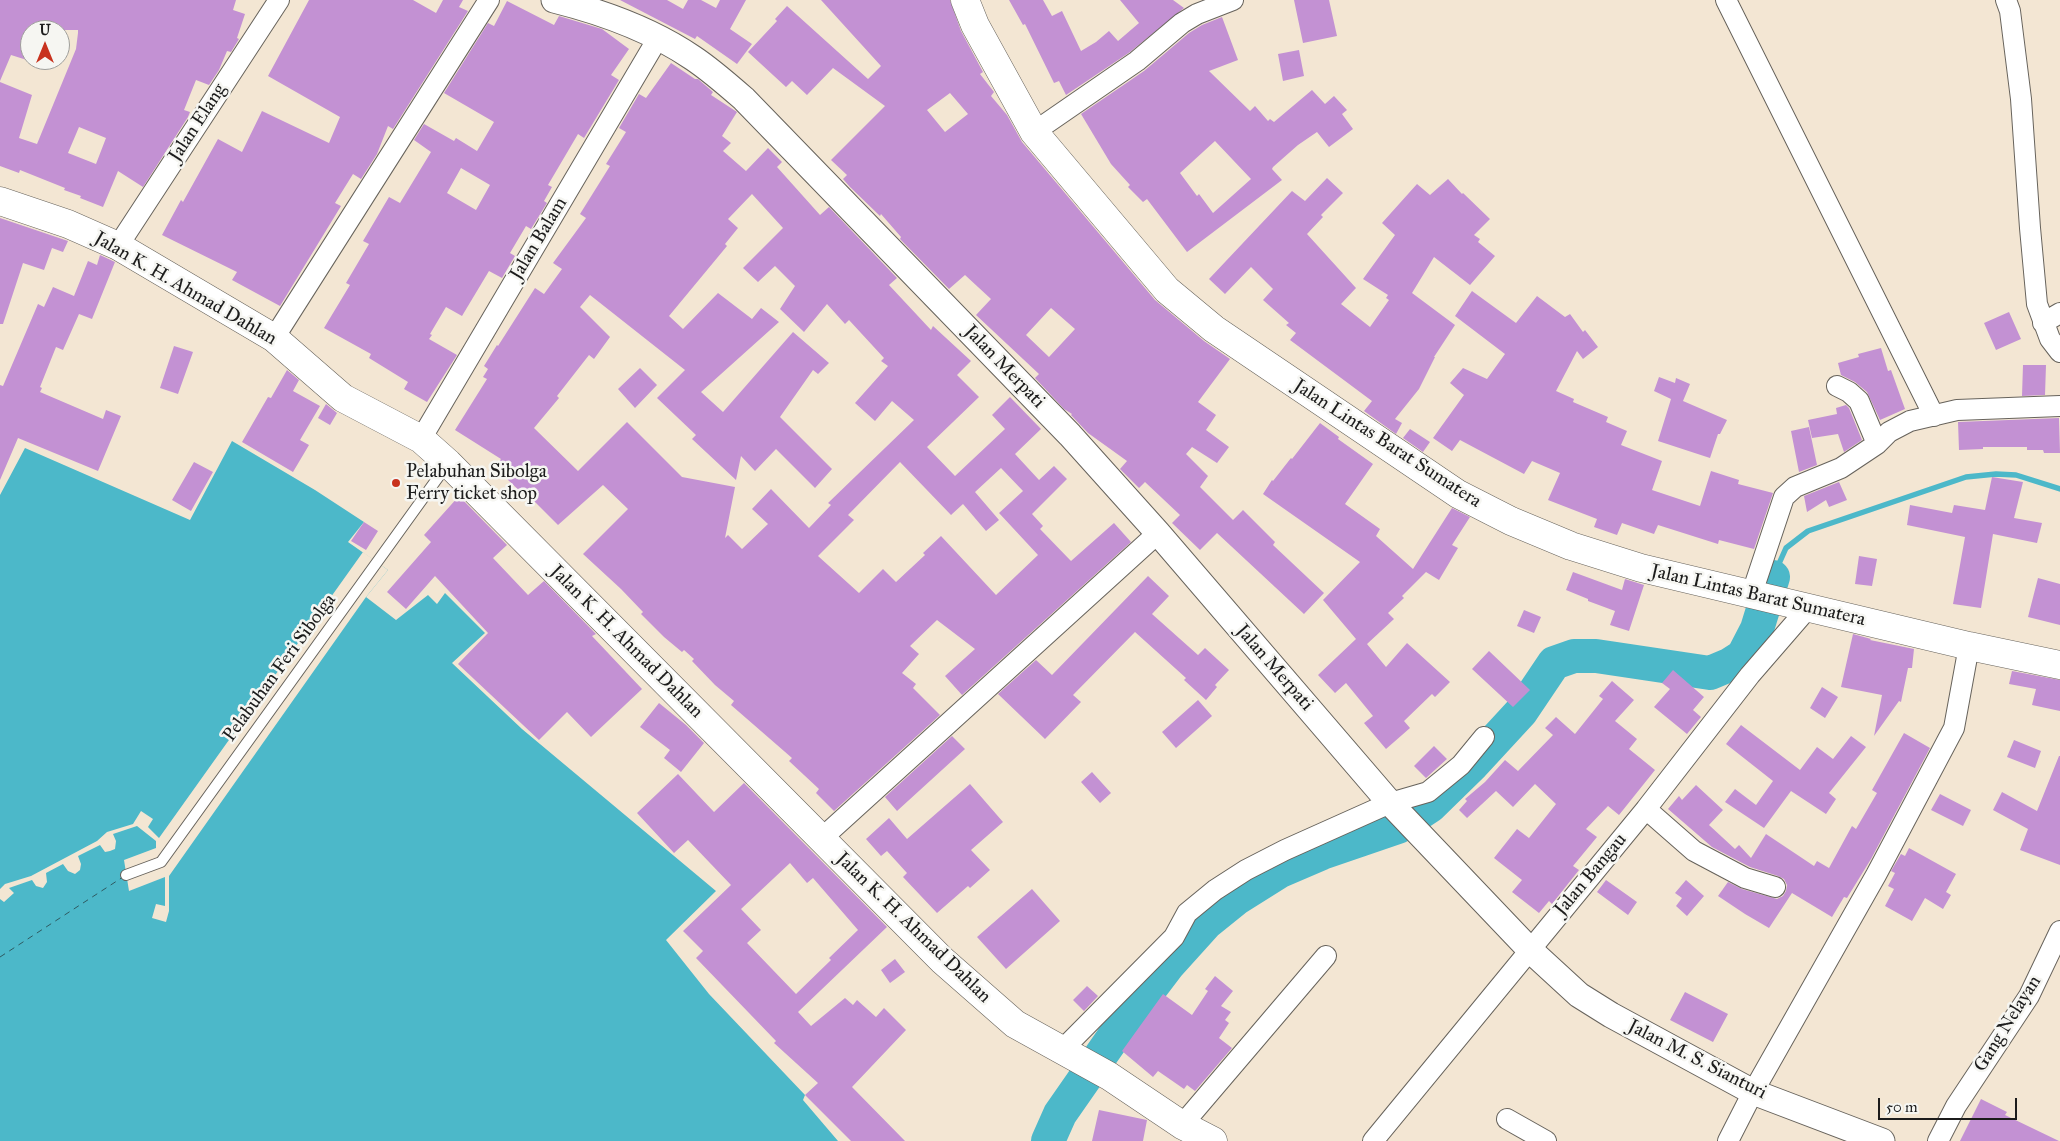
<!DOCTYPE html>
<style>
body{margin:0}
#map{position:relative;width:2060px;height:1141px;overflow:hidden;background:#f3e6d3;font-family:"IM FELL Great Primer",serif}
canvas{display:block}
.north{position:absolute;left:20px;top:20px;width:50px;height:50px;box-sizing:border-box;background:#f6f6f2;border:1px solid #9f9f9c;border-radius:50%;rotate:0deg;font-size:14px;font-weight:700;line-height:20px;text-align:center;color:#1c1c1c}
.north::after{content:'';display:block;margin:auto;width:18px;height:22px;background:#c8321e;clip-path:polygon(50% 0,100% 100%,50% 72%,0 100%)}
.scale{position:absolute;left:1878px;top:1098px;width:139px;height:22px;box-sizing:border-box;border:2px solid #1c1c1c;border-top:0;padding-left:6px;font-size:15px;line-height:18px;white-space:nowrap;color:#1c1c1c;-webkit-text-stroke:4px #f6f6f2;paint-order:stroke}
</style>
<div id="map">
<canvas width="2060" height="1141"></canvas>
<div class="north">U</div>
<div class="scale">50 m</div>
</div>
<script>
const g = document.querySelector('canvas').getContext('2d');
g.lineJoin = 'round';
function fill(path, color) { g.fillStyle = color; g.fill(path, 'evenodd'); }
function stroke(path, color, width, dash) { g.strokeStyle = color; g.lineWidth = width; g.lineCap = dash ? 'butt' : 'round'; g.setLineDash(dash || []); g.stroke(path); }
function drawText(font, color, halo, rows, align = 'center') {
  g.font = font + ' "IM FELL Great Primer",serif'; g.lineWidth = 5; g.setLineDash([]); g.textBaseline = 'middle'; g.strokeStyle = halo; g.fillStyle = color; for (const [text, x, y, turn = 0] of rows) {
    g.save(); g.translate(x, y); g.rotate((+turn || 0) * Math.PI / 180); g.textAlign = isNaN(turn) ? turn : align; if (halo) g.strokeText(text, 0, 0); g.fillText(text, 0, 0); g.restore();
  }
}
fill(new Path2D(`
 M232,441L315,490L364,522L348,542L388,570L366,597L396,620L428,595L437,604L445,593L485,633L452,663L522,729L716,891L666,940L709,994L805,1095L803,1100L838,1141H0V495L25,448L190,520Z`), '#4cb8c9');
fill(new Path2D(`
 M363,552L388,570L366,597L169,876V911L166,922L152,918L156,904L165,906V877L129,891L124,860L156,848V841L137,826L113,834L116,841L115,849L110,851L105,852L100,845L78,856L81,864L80,870L75,874L68,871L63,864L46,873L47,882L43,888L36,886L32,880L9,888L14,893L4,902L0,899V889L5,884L31,876L97,841L107,832L133,824L141,811L153,819L148,827L159,838Z`), '#f3e6d3');
stroke(new Path2D(`
 M1773,577L1786,548L1808,531L1966,477L1996,474L2016,475L2060,489`), '#4cb8c9', 5.5);
stroke(new Path2D(`
 M1048,1141L1060,1114L1115,1035L1169,964L1206,923L1237,898L1280,871L1322,853L1398,827L1430,806L1473,764L1521,712L1554,663L1574,656H1596L1710,673L1729,665L1743,656L1757,629L1773,577`), '#4cb8c9', 34);
stroke(new Path2D(`
 M0,957L123,877`), '#2f5a61', 1, [6, 5]);
fill(new Path2D(`
 M0,0H236L233,10L245,14L237,38L239,39L231,52L227,51L219,70L209,85L196,80L184,110L190,112L188,117L143,187L118,171L103,207L80,198L81,196L64,190L65,188L20,170L19,173L0,166V82L32,95L19,138L37,144L76,49L78,33V30H30V61L11,55L0,81ZM79,127L106,138L96,164L68,153Z
 M309,0H413L436,13L443,0H463L459,7L468,11L393,129L388,126L377,154L361,179L353,174L335,203L341,206L280,306L232,280L237,272L162,235L181,200L183,202L218,139L242,152L262,111L329,143L340,117L268,76Z
 M620,0H667L683,9L688,0H701L716,8L720,0H746L730,29L752,44L737,64L697,36L695,39Z
 M821,0H950L961,31L983,72L980,74L994,92L991,96L1007,115L1022,142L1155,300L1204,341L1230,359L1198,402L1216,415L1206,430L1229,447L1217,463L1192,447L1186,454L1208,476L1200,487L1233,520L1243,510L1275,542L1273,545L1324,593L1304,614L1217,533L1200,550L1172,523L1180,515L1145,482L1139,488L1120,469L1127,461L1088,433L1071,415L1072,414L1064,409L1035,378L1039,374L976,315L991,299L965,275L949,289L900,239L901,237L881,214L880,216L850,187L843,179L847,175L831,160L885,106L833,68L807,95L792,81L786,87L748,52L777,21L775,19L787,6L868,79L881,66ZM950,93L968,114L945,132L927,110ZM1051,308L1075,329L1049,357L1026,335Z
 M1009,0H1043L1052,16L1062,11L1081,51L1096,42L1109,31L1118,41L1139,23L1120,0H1173L1184,8L1130,52L1066,95L1059,81L1054,83L1025,24L1023,25Z
 M1294,0H1329L1337,36L1303,43Z
 M507,1L554,25L559,16L602,29L629,49L611,75L619,80L584,138L578,134L548,185L552,187L544,201L547,203L531,229L526,226L510,253L515,256L502,278L489,271L462,316L446,307L430,334L432,335L429,339L457,355L427,402L404,389L408,382L369,358L371,354L324,328L350,285L346,283L369,244L363,241L389,197L400,203L431,152L414,140L424,124L454,141L456,138L477,151L494,122L444,93L488,23L494,26ZM461,168L490,185L476,210L447,193Z
 M1222,17L1238,60L1209,71L1250,111L1255,106L1268,121L1270,119L1274,122L1312,90L1325,104L1334,96L1347,110L1342,114L1353,129L1329,147L1317,132L1298,145L1273,167L1272,169L1282,180L1187,252L1147,199L1143,202L1128,187L1130,185L1111,164L1081,114L1144,71L1189,33L1202,25ZM1215,141L1251,179L1213,213L1199,194L1197,196L1180,173Z
 M1299,50L1304,76L1283,81L1278,54Z
 M671,63L695,79H698L713,92L711,95L737,112L722,136L731,143L723,151L746,171L768,148L782,162L777,167L820,215L829,207L897,278L889,285L931,330L933,326L971,361L957,375L979,397L927,447L955,476L1005,429L992,415L1010,397L1041,429L1015,454L1039,480L1054,466L1067,479L1032,514L1043,526L1040,529L1071,561L1114,523L1131,542L962,695L945,676L975,649L937,620L910,646L919,654L902,673L916,684L913,688L940,715L834,811L816,793L819,789L789,761L792,758L731,705L734,701L715,685L692,661L694,659L684,650L682,652L664,637L641,614L643,612L621,589L583,554L628,509L603,485L558,525L528,495L526,497L507,479L512,475L498,463L501,459L455,430L487,379L483,377L488,369L484,366L497,345L498,346L535,288L544,294L562,269L553,263L586,218L580,214L610,166L606,164L626,132L619,128L639,94L646,98ZM752,194L783,228L743,268L758,282L775,266L795,286L780,309L804,332L827,304L845,324L849,320L884,358L881,361L888,366L855,403L875,421L892,401L914,420L828,503L831,505L809,528L771,489L752,509L768,524L742,549L728,535L725,538L735,487L682,477L627,422L578,471L534,428L559,398L557,396L589,355L594,359L610,337L580,307L590,295L685,370L657,398L696,435L692,439L736,480L741,456L755,471L776,449L815,488L832,469L780,417L813,370L818,374L829,363L793,332L723,412L701,392L779,322L761,308L752,319L718,293L683,329L669,316L727,246L725,244L738,228L728,219ZM900,462L951,515L963,504L986,531L999,520L975,492L1001,468L1023,491L999,513L1038,555L996,595L941,536L923,553L925,555L896,582L883,569L859,593L818,556L854,520L848,515Z
 M1327,178L1343,193L1321,215L1323,217L1307,234L1356,288L1341,304L1370,327L1389,300L1386,298L1388,295L1363,279L1395,235L1382,223L1417,184L1430,195L1448,179L1462,194L1463,193L1490,219L1474,235L1480,239L1478,242L1495,256L1470,285L1434,257L1412,293L1455,325L1434,357H1435L1419,389L1395,419L1402,423L1396,434L1364,411L1372,401L1290,340L1296,333L1286,325L1289,323L1263,300L1273,289L1251,267L1225,294L1209,279L1292,191L1305,201Z
 M0,218L68,241L63,252L52,248L44,270L23,263L3,324H0Z
 M100,255L115,262L92,319L79,314L63,350L56,347L40,387L42,388L40,392L103,419L106,410L121,416L98,471L18,438L0,480V385L3,386L38,304L44,307L53,287L74,296L88,261L97,265Z
 M1472,291L1516,323L1537,296L1565,317L1570,314L1583,332L1585,330L1598,347L1583,359L1577,351L1556,391L1574,399L1573,402L1608,417L1606,422L1627,431L1621,445L1662,461L1652,490L1700,506L1711,471L1739,480L1738,484L1773,493L1754,549L1719,540L1718,544L1658,525L1654,534L1622,523L1617,535L1594,527L1597,519L1548,500L1560,473L1532,461L1524,474L1460,440L1452,451L1433,438L1464,395L1450,383L1463,368L1487,379L1505,354L1455,316Z
 M2009,312L2021,339L1996,350L1984,323Z
 M174,346L193,352L178,394L160,388Z
 M1881,348L1888,371L1891,370L1905,409L1880,420L1867,392L1855,382L1841,375L1838,363L1859,357L1858,354Z
 M2023,365H2046L2045,395L2022,396Z
 M640,368L657,385L635,408L618,389Z
 M287,370L299,380L293,391L320,406L300,440L309,445L293,472L242,442L268,397L271,398Z
 M1659,377L1675,383L1676,378L1690,384L1683,401L1727,420L1720,434H1718L1710,458L1658,441L1671,399L1654,391Z
 M326,404L337,413L330,425L318,418Z
 M1846,405L1849,408L1862,440L1844,452L1838,434L1812,438L1808,420L1837,414L1836,408Z
 M2059,418L2060,453H2044L2043,450H2027V447H1983V449L1959,450L1958,422Z
 M1320,423L1339,437L1338,439L1373,464L1345,504L1380,529L1376,536L1413,569L1452,508L1470,517L1452,545L1458,548L1439,580L1426,572L1402,596L1404,598L1388,613L1394,619L1367,644L1386,667L1407,643L1450,682L1435,697L1432,694L1404,721L1410,728L1386,749L1364,723L1373,716L1346,683L1335,693L1318,675L1356,639L1323,600L1360,562L1263,494L1272,480L1273,481L1291,458L1292,459Z
 M1809,427L1817,465L1799,472L1791,431Z
 M1410,429L1430,442L1423,452L1403,438Z
 M194,462L213,472L191,511L172,500Z
 M1992,477L2023,482L2014,518L2042,523L2037,543L1993,534L1981,608L1953,604L1965,537L1907,525L1910,505L1952,513L1954,505L1985,510Z
 M1839,482L1847,500L1829,507L1826,500L1807,512L1804,496Z
 M459,496L507,545L493,558L528,595L544,581L596,634L592,636L642,689L591,737L567,712L539,740L458,664L488,633L435,576L406,609L387,592L431,542L424,535Z
 M364,522L378,531L366,550L351,541Z
 M1859,556L1877,559L1872,586L1855,584Z
 M1573,572L1622,590L1625,579L1644,585L1629,631L1610,625L1615,611L1588,601V599L1566,590Z
 M1148,576L1169,596L1152,614L1198,655L1205,648L1229,670L1215,685L1217,687L1206,700L1184,680L1186,678L1135,632L1073,695L1081,702L1045,739L998,694L1036,660L1052,675Z
 M2038,578L2060,584V625L2028,617Z
 M1524,610L1541,617L1534,633L1517,626Z
 M1853,634L1871,639L1870,640L1914,649L1912,668H1908L1901,702L1899,701L1874,736L1882,695L1841,687Z
 M1489,651L1530,690L1513,707L1472,669Z
 M1673,670L1704,697L1693,710L1701,717L1687,734L1654,707L1670,689L1662,683Z
 M2012,671L2060,680V711L2032,705L2036,689L2009,684Z
 M1612,681L1634,700L1615,721L1637,739L1629,749L1655,770L1619,815L1608,806L1586,829L1597,837L1573,866L1579,870L1552,904L1549,901L1539,913L1512,892L1522,880L1494,858L1517,829L1529,838L1556,804L1535,784L1513,807L1496,791L1467,818L1459,810L1467,801L1465,799L1485,782L1505,760L1518,771L1553,735L1545,728L1556,717L1575,734L1603,699L1599,696Z
 M1822,687L1838,697L1825,718L1810,708Z
 M1198,700L1212,716L1176,748L1162,732Z
 M659,703L686,725L704,743L681,772L664,758L670,750L640,727Z
 M1741,725L1800,770L1817,747L1833,759L1851,736L1866,747L1829,793L1836,799L1826,814L1791,791L1764,828L1725,802L1735,789L1756,805L1773,781L1726,744Z
 M1904,733L1930,748L1871,859L1847,898L1844,897L1832,917L1792,893L1769,928L1745,914L1718,896L1728,882L1742,889L1777,899L1783,896L1786,891L1787,885L1784,879L1778,876L1750,867L1712,847L1668,809L1679,796L1682,800L1696,785L1723,810L1709,825L1735,849L1739,845L1751,858L1766,834L1814,866L1817,861L1829,868L1852,826L1856,829L1877,793L1872,790Z
 M952,736L965,749L897,811L885,797Z
 M2014,740L2041,751L2035,768L2007,757Z
 M1434,746L1447,759L1426,778L1414,766Z
 M2059,756H2060V865L2020,850L2028,829L1993,810L2002,792L2037,811Z
 M1092,772L1111,793L1100,803L1081,782Z
 M678,774L714,812L744,783L887,927L798,1012L811,1026L845,998L853,1005L857,1000L876,1017L884,1008L906,1030L852,1087L905,1141H851L805,1095L818,1083L774,1043L776,1041L696,958L703,951L683,931L731,885L688,840L674,853L637,813ZM790,863L807,883L813,878L858,930L829,958L831,960L796,994L747,943L761,930L741,909Z
 M970,784L1003,822L971,850L990,870L970,888L968,886L937,913L903,877L907,873L887,851L881,856L866,839L889,818L907,839Z
 M1940,794L1971,810L1963,826L1931,810Z
 M1909,848L1956,874L1946,892L1951,895L1943,909L1925,898L1912,921L1885,906L1894,889L1888,886L1895,873L1891,871L1901,854L1905,856Z
 M1606,880L1637,902L1628,915L1597,892Z
 M1686,880L1704,896L1687,916L1676,906L1682,898L1675,893Z
 M1032,889L1060,921L1006,969L977,937Z
 M895,959L905,972L890,983L881,970Z
 M1215,976L1233,991L1221,1006L1231,1012L1225,1020L1229,1023L1219,1038L1232,1048L1195,1091L1187,1085L1184,1089L1158,1071L1153,1077L1122,1051L1163,994L1192,1015L1208,991L1205,989Z
 M1087,986L1098,996L1084,1011L1073,1000Z
 M1685,992L1728,1014L1713,1042L1670,1020Z
 M1981,1099L2007,1112L2005,1115L2059,1141H1960Z
 M1099,1110L1147,1120L1143,1141H1092Z`), '#c391d3');
const service = new Path2D(`
 M126,875L161,862L447,465`);
const minor = new Path2D(`
 M1726,0L1934,416
 M2006,0L2010,11L2021,99L2030,228L2037,304L2050,339L2060,352
 M1034,132L1137,61L1182,23L1197,14L1233,0
 M118,246L279,0
 M2043,323L2060,313
 M274,338L489,0
 M1837,386L1849,392L1859,401L1877,444
 M421,439L658,38
 M1752,593L1784,497L1795,487L1841,468L1877,444L1889,432L1910,421L1957,410L2060,406
 M1646,809L1694,851L1745,878L1775,887
 M821,839L1158,533
 M1062,1050L1174,937L1187,913L1215,890L1246,870L1285,850L1390,803L1428,792L1461,765L1484,737
 M1507,1119L1546,1141
 M1182,1125L1326,956
 M1373,1141L1646,809L1750,675L1808,608
 M1728,1141L1753,1092L1876,875L1954,728L1969,646
 M1938,1141L1956,1106L2029,996L2060,931`);
const tertiary = new Path2D(`
 M554,0C602,12 652,30 693,58C711,70 728,85 744,99L1070,435L1158,533L1390,803L1530,950L1579,995L1611,1015L1753,1092L1882,1141`);
const secondary = new Path2D(`
 M0,201L68,224L118,246L274,338L343,398L421,439L448,463L942,960L1015,1024L1109,1076L1182,1125L1213,1141`);
const trunk = new Path2D(`
 M965,0L975,25L1034,132L1167,290L1214,329L1458,494L1511,521L1571,546L1641,568L1969,646L2060,665`);
stroke(service, '#67635c', 12);
stroke(minor, '#67635c', 22);
stroke(tertiary, '#67635c', 27);
stroke(secondary, '#67635c', 29);
stroke(trunk, '#67635c', 29);
stroke(service, '#fff', 10);
stroke(minor, '#fff', 20);
stroke(tertiary, '#fff', 25);
stroke(secondary, '#fff', 28);
stroke(trunk, '#fff', 28);
for (const [x, y, r, color] of [
 [396,483,5,"#c8321e"]
]) { const dot = new Path2D(); dot.arc(x, y, r, 0, 2 * Math.PI); g.fillStyle = color; g.fill(dot); stroke(dot, '#f6f6f2', 2); }
drawText('19px', '#1c1c1c', '#f6f6f2', [
 ["Jalan Elang",198,123,-57],
 ["Jalan Balam",539,239,-59],
 ["Jalan K. H. Ahmad Dahlan",185,289,30],
 ["Jalan Merpati",1004,367,46],
 ["Jalan Lintas Barat Sumatera",1387,444,33],
 ["Jalan Lintas Barat Sumatera",1758,596,13],
 ["Jalan K. H. Ahmad Dahlan",626,642,45],
 ["Pelabuhan Feri Sibolga",280,668,-54],
 ["Jalan Merpati",1274,668,49],
 ["Jalan Bangau",1591,875,-50],
 ["Jalan K. H. Ahmad Dahlan",913,928,44],
 ["Gang Nelayan",2008,1024,-58],
 ["Jalan M. S. Sianturi",1697,1060,27]
]);
drawText('19px', '#1c1c1c', '#f6f6f2', [
 ["Pelabuhan Sibolga",406,472],
 ["Ferry ticket shop",406,494]
], 'left');
</script>
